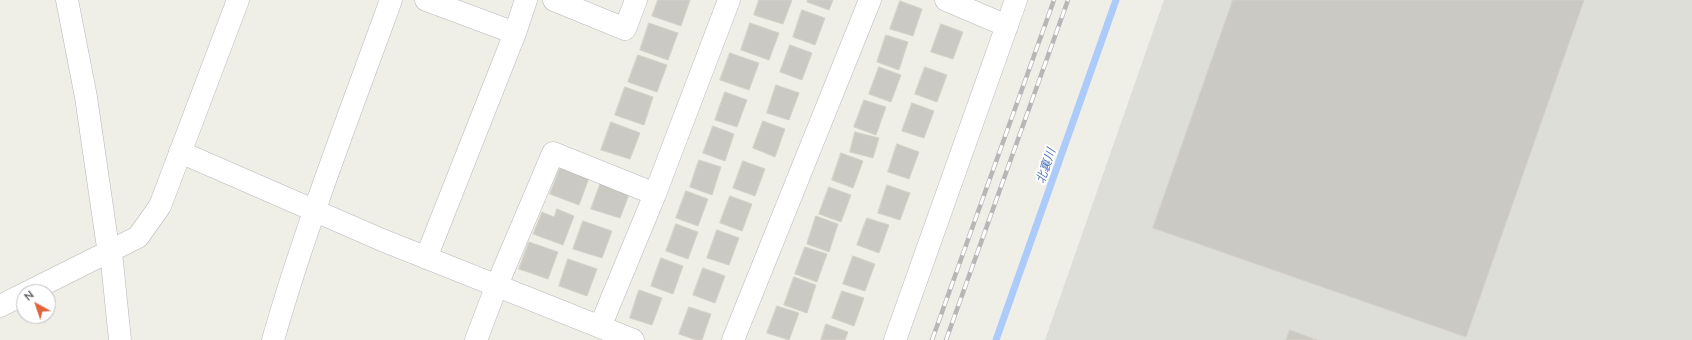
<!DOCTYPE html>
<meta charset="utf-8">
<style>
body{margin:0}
#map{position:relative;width:1692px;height:340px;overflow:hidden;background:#efefe7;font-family:Lato,sans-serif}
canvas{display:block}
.north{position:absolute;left:16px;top:284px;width:40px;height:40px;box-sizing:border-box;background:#fff;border:1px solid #bfbfc2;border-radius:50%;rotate:320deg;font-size:11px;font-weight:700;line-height:16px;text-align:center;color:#5e6066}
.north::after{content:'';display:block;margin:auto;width:14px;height:18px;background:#e0643c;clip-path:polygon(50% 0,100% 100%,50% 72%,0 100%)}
</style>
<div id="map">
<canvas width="1692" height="340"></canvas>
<div class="north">N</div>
</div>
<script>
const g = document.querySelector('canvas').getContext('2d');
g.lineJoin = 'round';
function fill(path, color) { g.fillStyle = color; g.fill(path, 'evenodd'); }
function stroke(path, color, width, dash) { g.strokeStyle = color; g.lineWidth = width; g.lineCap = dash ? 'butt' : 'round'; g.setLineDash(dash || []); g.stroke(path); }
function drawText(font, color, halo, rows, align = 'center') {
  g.font = font + ' Lato,"Noto Sans JP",sans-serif'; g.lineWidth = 4; g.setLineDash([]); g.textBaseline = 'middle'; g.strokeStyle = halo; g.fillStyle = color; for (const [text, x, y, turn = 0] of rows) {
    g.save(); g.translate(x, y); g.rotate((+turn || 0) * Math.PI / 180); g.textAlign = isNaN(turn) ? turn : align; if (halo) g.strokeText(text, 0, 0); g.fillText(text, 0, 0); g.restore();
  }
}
fill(new Path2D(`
 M1164,0H1692V340H1045Z`), '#deded9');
stroke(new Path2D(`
 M996,340L1116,0`), '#accbfa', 7);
const building = new Path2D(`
 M658,0H690L681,26L652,16Z
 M759,0H792L783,24L754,15Z
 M808,0H833L829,10L807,2Z
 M1233,0H1584L1466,337L1153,228Z
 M900,1L922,9L913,36L890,29Z
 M802,10L825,18L815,45L793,37Z
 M649,23L678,33L668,60L640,50Z
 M750,23L779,33L769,60L741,50Z
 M941,24L963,32L953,59L931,52Z
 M886,35L908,42L899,70L877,62Z
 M790,45L812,53L802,80L780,72Z
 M730,53L759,63L749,90L720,80Z
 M638,55L667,65L657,92L628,82Z
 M879,67L901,75L891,102L869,94Z
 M925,67L947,75L937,102L915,94Z
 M776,85L799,93L789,120L767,113Z
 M625,87L653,97L644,125L615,115Z
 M725,92L747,100L737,127L715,120Z
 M864,100L886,107L876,135L854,127Z
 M912,103L934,111L924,138L902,131Z
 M763,121L785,129L775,157L753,148Z
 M611,122L640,133L630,159L601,150Z
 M713,126L734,134L725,161L703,153Z
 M855,132L879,138L873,158L850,152Z
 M897,144L919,152L909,179L888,172Z
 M841,153L863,161L853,188L832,180Z
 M699,160L721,167L712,195L690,187Z
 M743,161L765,169L755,196L733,188Z
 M560,168L589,178L579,205L550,194Z
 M601,182L630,192L620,218L591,209Z
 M887,185L910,193L900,220L878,213Z
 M829,187L851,195L841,222L819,214Z
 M686,191L708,199L698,226L676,218Z
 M730,196L752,204L742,231L720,223Z
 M557,209L574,216L563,245L533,234L542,212L554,217Z
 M816,216L838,224L829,252L807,244Z
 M867,218L889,225L879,253L857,245Z
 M583,221L612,231L602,258L573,249Z
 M676,224L698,232L688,259L666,251Z
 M717,230L739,238L729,265L707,258Z
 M529,242L558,252L548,279L519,269Z
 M805,247L827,254L817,282L795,274Z
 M853,256L875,264L865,291L843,284Z
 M661,258L683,266L673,294L651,286Z
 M568,259L597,269L587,296L559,286Z
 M703,268L725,276L715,303L693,295Z
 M794,277L816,285L807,313L784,305Z
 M639,290L662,298L652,325L630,318Z
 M842,291L864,298L854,326L832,318Z
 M777,306L799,313L789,340L767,333Z
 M689,307L711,314L702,340H696L679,334Z
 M826,324L848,332L845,340H821Z
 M1290,330L1317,340H1286Z`);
fill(building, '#cbc9c4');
stroke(building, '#d4d2c5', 1);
const minor = new Path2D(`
 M426,0L515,33L526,0
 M554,0L625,29L636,0
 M180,152L382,240L633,340
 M426,258L515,33
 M600,327L655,194
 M273,340C306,225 350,113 391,0
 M476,340L497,285L553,153L655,194L729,0
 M733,340L870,0
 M895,340L1016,0`);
const tertiary = new Path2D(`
 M67,0L86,97L107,241L111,252L120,340
 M946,0L1007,26
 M28,292L138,237L160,206L238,0
 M0,306L24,294`);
stroke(minor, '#b7b8bc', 23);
stroke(tertiary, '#b7b8bc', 23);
stroke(minor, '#fff', 22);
stroke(tertiary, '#fff', 22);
const rail = new Path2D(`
 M932,340L1054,0
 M946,340L1068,0`);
stroke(rail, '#b7b7b8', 4.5);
stroke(rail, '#fff', 3, [9]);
drawText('italic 12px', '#4f73be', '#fff', [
 ["北裏川",1046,166,-71]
]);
</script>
